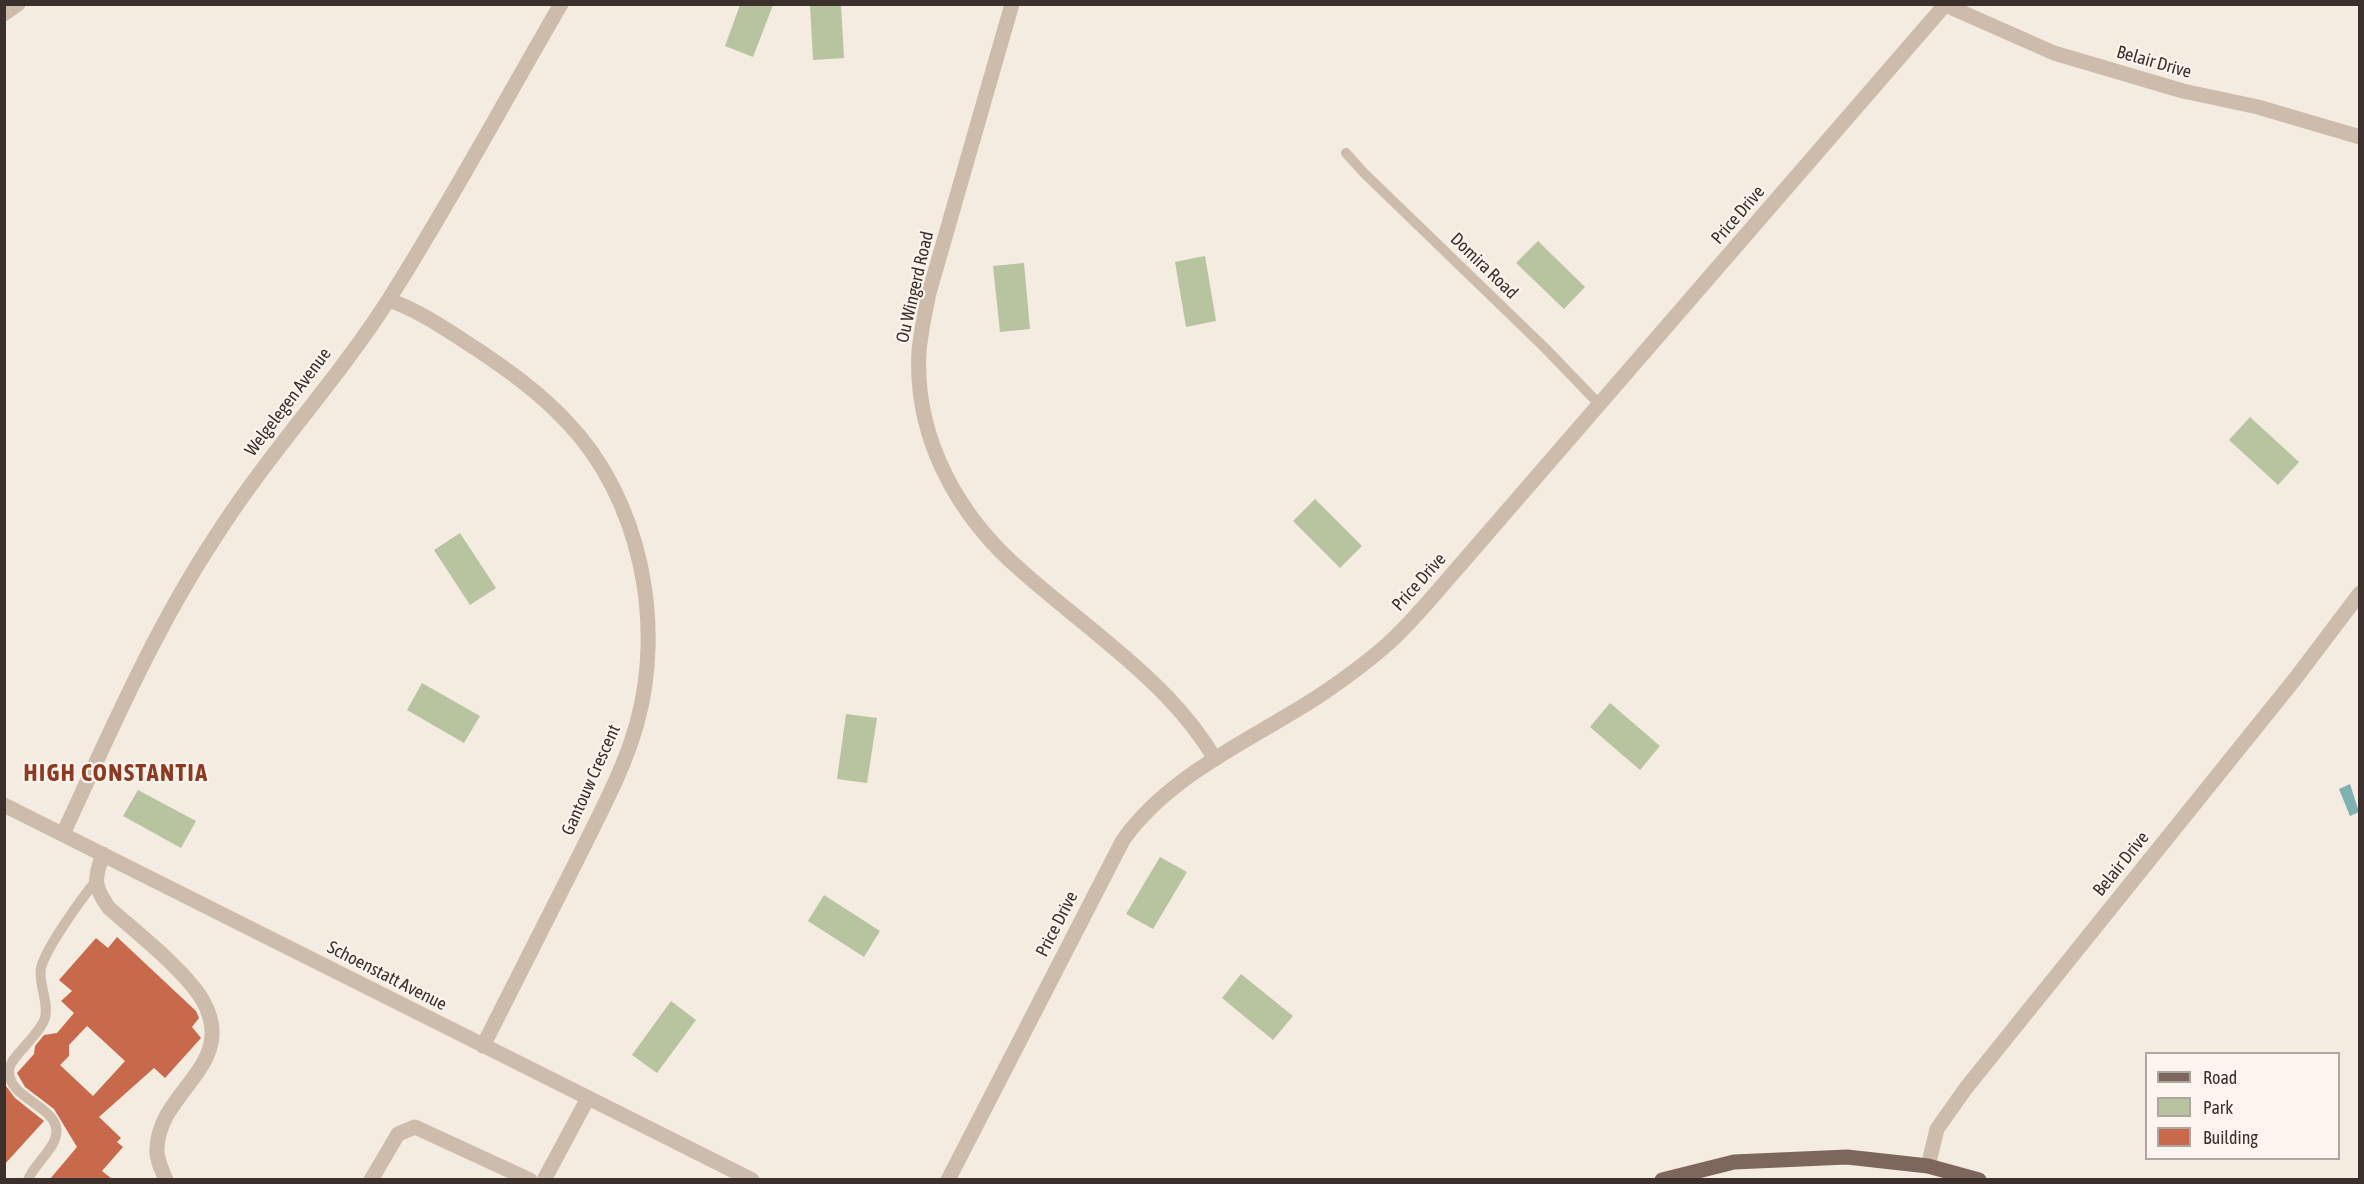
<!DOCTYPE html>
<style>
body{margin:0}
#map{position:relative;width:2364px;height:1184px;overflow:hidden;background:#f4ebe1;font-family:"Asap Condensed",sans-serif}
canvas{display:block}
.frame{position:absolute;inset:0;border:6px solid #3b302b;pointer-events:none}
.legend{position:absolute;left:2145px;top:1052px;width:195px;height:108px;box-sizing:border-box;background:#fbf5ee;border:2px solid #aea6a0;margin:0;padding:8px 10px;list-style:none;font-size:18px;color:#3b302b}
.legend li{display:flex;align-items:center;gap:12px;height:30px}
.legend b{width:30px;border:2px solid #aea6a0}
</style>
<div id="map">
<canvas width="2364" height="1184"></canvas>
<div class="frame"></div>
<ul class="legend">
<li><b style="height:8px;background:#7d675c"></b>Road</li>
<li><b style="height:16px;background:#b8c4a0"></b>Park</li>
<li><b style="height:16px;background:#c8694b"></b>Building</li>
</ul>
</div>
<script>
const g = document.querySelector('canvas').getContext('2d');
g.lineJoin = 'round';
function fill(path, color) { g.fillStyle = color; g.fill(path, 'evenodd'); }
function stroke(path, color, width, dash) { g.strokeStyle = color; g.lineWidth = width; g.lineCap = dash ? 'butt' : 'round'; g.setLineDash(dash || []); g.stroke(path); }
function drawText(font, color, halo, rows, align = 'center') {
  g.font = font + ' "Asap Condensed",sans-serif'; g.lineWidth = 4.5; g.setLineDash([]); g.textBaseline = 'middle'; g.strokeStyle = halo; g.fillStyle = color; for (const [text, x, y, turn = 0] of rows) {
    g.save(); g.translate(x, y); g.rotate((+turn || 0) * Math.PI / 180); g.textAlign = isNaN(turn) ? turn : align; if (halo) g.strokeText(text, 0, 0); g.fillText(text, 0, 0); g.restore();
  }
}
fill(new Path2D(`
 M740,5H773L753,57L725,46Z
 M810,5H841L844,58L813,60Z
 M1538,241L1585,287L1564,309L1516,263Z
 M1205,256L1216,321L1186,327L1175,262Z
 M1024,263L1030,329L1000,332L993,266Z
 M2250,417L2299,462L2278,485L2229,440Z
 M1315,499L1362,546L1340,568L1293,521Z
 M460,533L496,588L470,605L434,550Z
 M422,683L480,716L464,743L407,710Z
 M1610,703L1660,746L1640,770L1590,727Z
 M846,714L877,718L867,783L837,779Z
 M138,790L196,821L181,848L123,816Z
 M1160,857L1187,872L1153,929L1126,914Z
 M824,895L880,931L864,957L808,921Z
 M1241,974L1293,1016L1273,1040L1222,998Z
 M671,1001L696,1020L657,1073L632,1055Z`), '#b8c4a0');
fill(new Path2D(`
 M2350,784L2359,812L2350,816L2339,789Z`), '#7fb0b2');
fill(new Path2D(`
 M117,937L196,1011L199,1018L192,1027L201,1038L165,1078L154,1068L99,1117L121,1138L117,1142L123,1147L102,1171L112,1179H50L77,1147L54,1109L25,1087L17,1073L34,1054L35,1046L44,1035L57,1033L74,1013L61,1001L72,991L59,980L96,938L108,948ZM87,1026L125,1061L93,1096L60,1065L69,1056V1045Z
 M6,1086L15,1098L44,1121L4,1165Z`), '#c8694b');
stroke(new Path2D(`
 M1346,153L1364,173L1545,348L1599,404
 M28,1180C35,1161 67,1141 53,1120C42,1102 8,1095 9,1070C9,1058 39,1036 45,1018C49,1001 38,984 41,968C45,949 82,898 95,882`), '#cdbbac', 10);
stroke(new Path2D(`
 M1012,4L929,293C925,312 921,331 919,351C914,439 959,518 1024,573C1051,597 1080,619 1108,643C1149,677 1188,713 1215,759
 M1943,4L2054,53L2183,91L2258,107L2360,137
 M4,14L18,4
 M389,300C420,311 447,330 475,348C508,370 540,393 567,422C640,498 665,622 637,723C624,770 600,813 579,856C547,919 515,983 483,1046
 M4,805L752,1180
 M63,834C109,735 154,630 214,539C267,455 336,382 389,299C450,203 504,102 561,4
 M103,854C94,879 93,886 109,908C136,932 187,972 203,1001C239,1065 158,1091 157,1149C156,1159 162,1170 166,1180
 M1928,1166L1937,1129L1966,1088L2295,679L2360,593
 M371,1180L398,1134L415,1127L530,1180
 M544,1180L588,1098
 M948,1180L1123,840C1172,771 1257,738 1325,692C1347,677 1370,660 1390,642C1416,618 1438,590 1461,564L1944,6`), '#cdbbac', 15);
stroke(new Path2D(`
 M1662,1180L1734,1162L1847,1157L1928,1166L1979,1180`), '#7d675c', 15);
drawText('18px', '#3b302b', '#fbf5ee', [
 ["Belair Drive",2154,62,16],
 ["Price Drive",1738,215,-49],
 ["Domira Road",1484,266,44],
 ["Ou Wingerd Road",915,287,-77],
 ["Welgelegen Avenue",288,402,-53],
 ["Price Drive",1419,582,-48],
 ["Gantouw Crescent",591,780,-66],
 ["Belair Drive",2121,864,-51],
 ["Price Drive",1057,924,-63],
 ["Schoenstatt Avenue",387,976,27]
]);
g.letterSpacing = '1.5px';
drawText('bold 24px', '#8c3b22', '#fbf5ee', [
 ["HIGH CONSTANTIA",116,773]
]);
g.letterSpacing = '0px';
</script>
